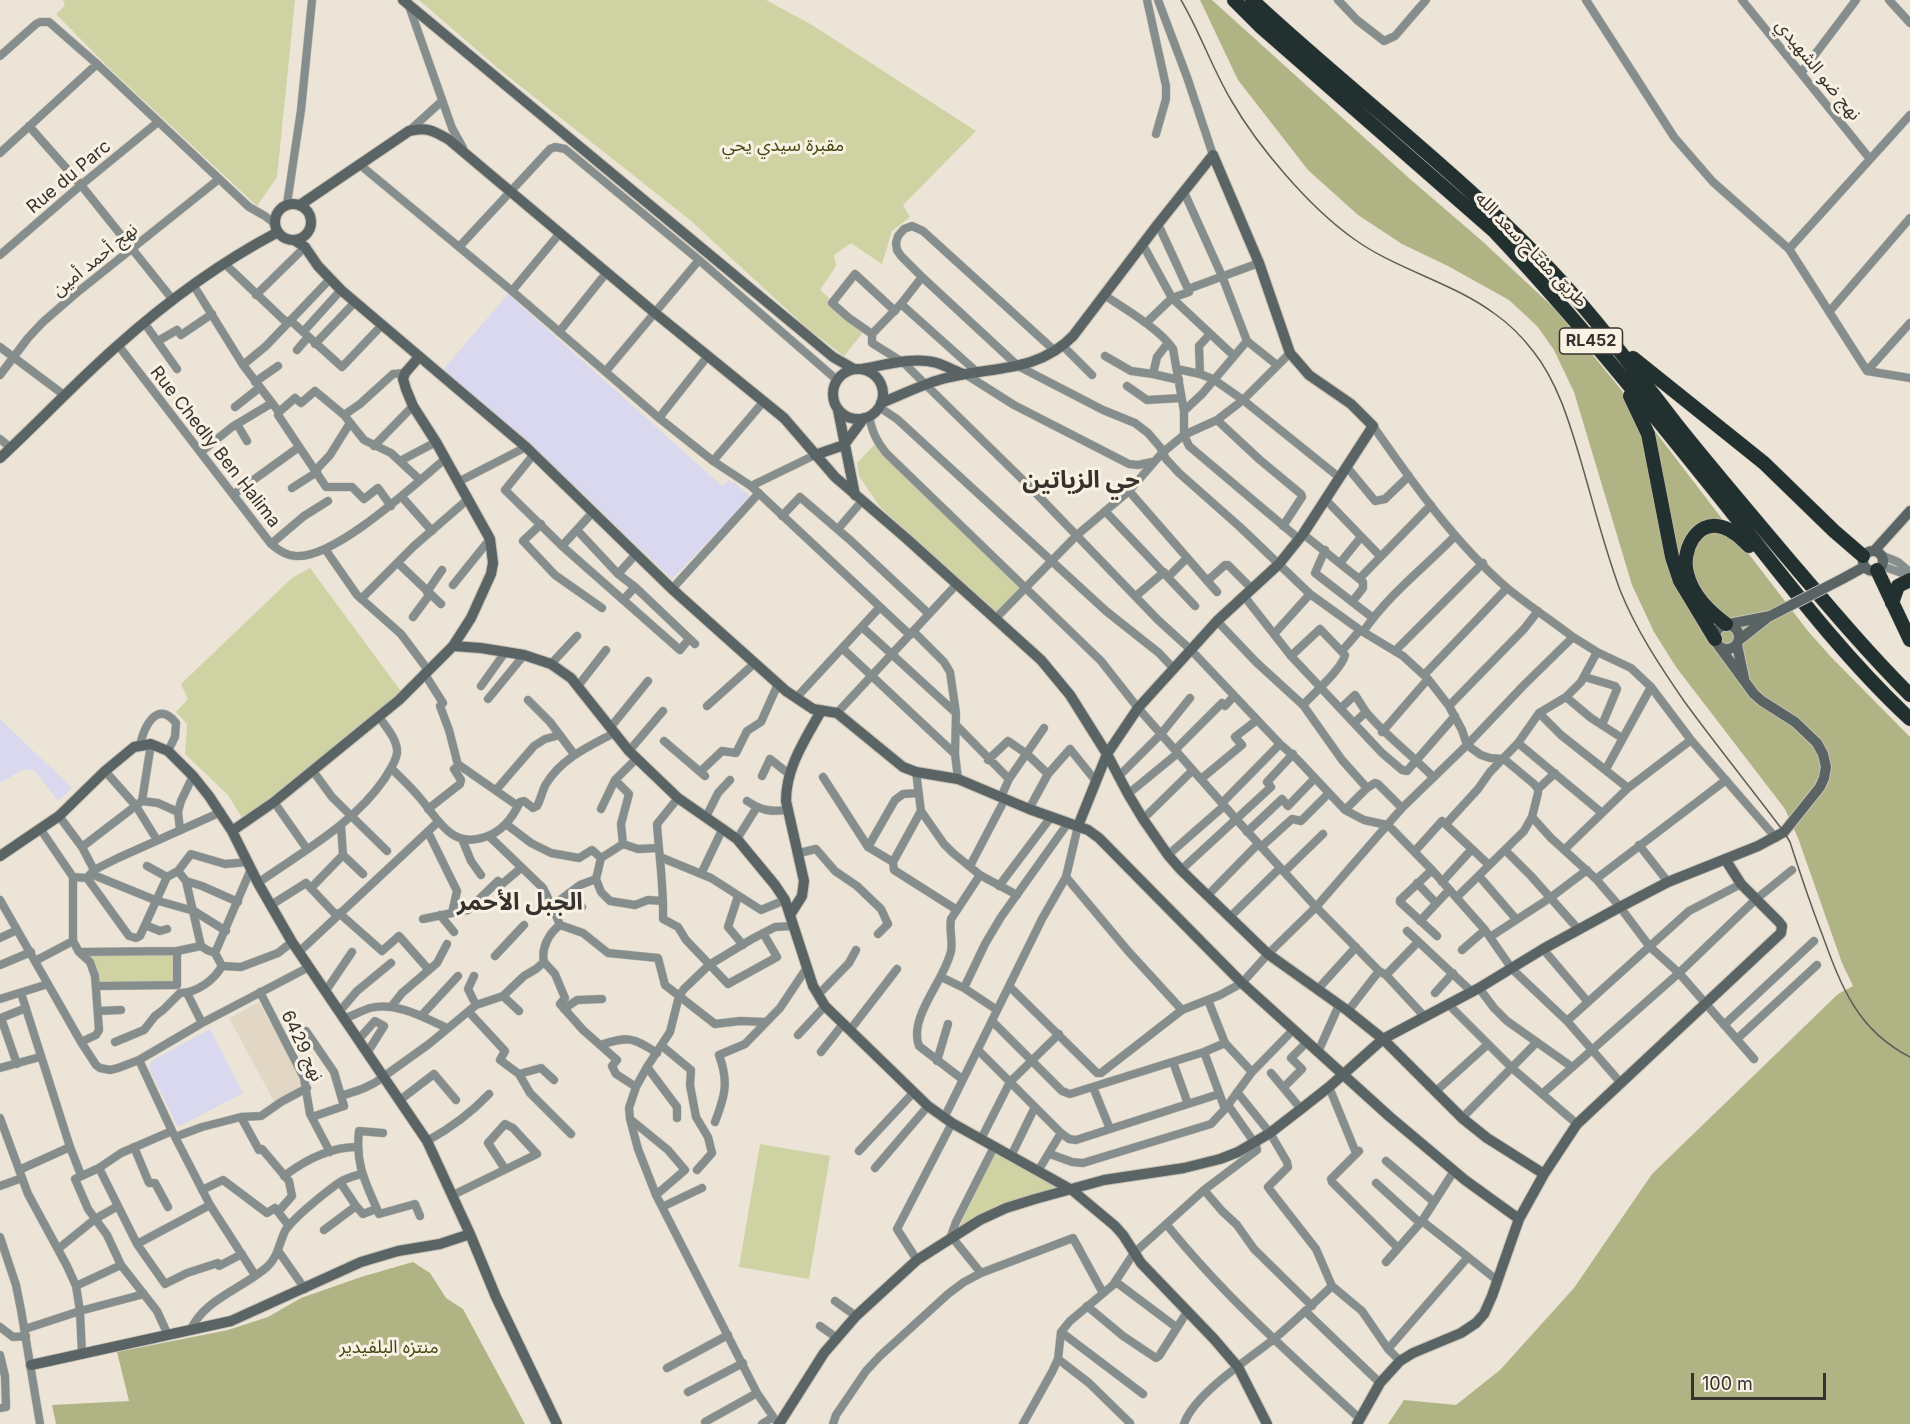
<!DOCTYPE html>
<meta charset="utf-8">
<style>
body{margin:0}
#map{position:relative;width:1910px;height:1424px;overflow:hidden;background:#ebe4d7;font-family:Inter,sans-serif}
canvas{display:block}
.scale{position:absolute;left:1691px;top:1373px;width:135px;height:27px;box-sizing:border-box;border:3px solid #36332f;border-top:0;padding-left:8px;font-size:18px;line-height:21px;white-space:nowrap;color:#36332f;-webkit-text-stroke:4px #f8f1e4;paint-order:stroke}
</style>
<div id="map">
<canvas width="1910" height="1424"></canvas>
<div class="scale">100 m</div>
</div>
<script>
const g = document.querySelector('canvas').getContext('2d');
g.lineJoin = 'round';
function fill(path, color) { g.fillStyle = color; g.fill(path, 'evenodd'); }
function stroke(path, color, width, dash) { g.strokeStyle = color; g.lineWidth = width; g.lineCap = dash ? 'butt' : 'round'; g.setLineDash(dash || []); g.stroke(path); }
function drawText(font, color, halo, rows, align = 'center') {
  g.font = font + ' Inter,"Noto Sans Arabic",sans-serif'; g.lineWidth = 6; g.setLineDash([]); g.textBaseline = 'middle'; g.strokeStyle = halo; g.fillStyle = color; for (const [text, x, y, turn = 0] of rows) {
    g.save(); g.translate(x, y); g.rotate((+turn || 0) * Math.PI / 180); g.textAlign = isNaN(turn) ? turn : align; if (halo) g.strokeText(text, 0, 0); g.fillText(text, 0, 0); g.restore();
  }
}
fill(new Path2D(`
 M259,1002L306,1089L276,1105L229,1018Z`), '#e2d7c4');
fill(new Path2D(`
 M508,294L722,486L729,480L732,483L733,481L751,497L672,579L522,436L441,372Z
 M0,719L72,788L58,801L34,770H22L0,783Z
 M210,1029L243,1093L178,1127L149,1069L150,1064L153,1060Z`), '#dad8ee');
fill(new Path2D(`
 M63,0H295L277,177L257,206L111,70L56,14L65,6Z
 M419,0H766L812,25L976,131L903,205L910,217L892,231L882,264L851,243L834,255L836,266L820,290L865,330L844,356L807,328L690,220L500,70Z
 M874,445L1023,588L997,613L880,507L859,476L857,463Z
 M310,568L403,694L244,821L228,795L185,754L187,724L176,712L188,699L181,684L292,578Z
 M176,952V985L100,986L96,967L80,954Z
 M760,1144L830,1156L809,1279L739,1267Z
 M996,1151L1062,1187L957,1231Z`), '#cfd3a3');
fill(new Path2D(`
 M1200,0H1212L1410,179L1481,240L1555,309L1651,426L1807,630L1832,658L1910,737V1424H1388L1404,1400L1456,1405L1500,1370L1574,1288L1652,1174L1838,994L1853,986L1842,963L1798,838L1785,809L1676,667L1654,632L1632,585L1574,392L1554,350L1537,326L1509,300L1448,266L1402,244L1358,215L1308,170L1238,80Z
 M413,1262L430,1273L446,1298L463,1309L525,1424H56L52,1405L129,1401L117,1352L228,1330L268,1317L301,1298L361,1277Z`), '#b0b485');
const street = new Path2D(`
 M1147,0L1166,86V99L1156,134
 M1158,0L1187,77L1213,155
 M1338,0L1357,20L1384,41L1395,36L1426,0
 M1586,0L1674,137L1713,182L1789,249L1867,371L1910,378
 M1742,0L1870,159
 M1889,0L1910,23
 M409,6L452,128L463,148
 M0,56L36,24L40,22H49L97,64L249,207L265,216L275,224
 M1801,73L1856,0
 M29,126L81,185L173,300
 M410,130L442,101
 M0,153L97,64
 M359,164L512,291L659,418L713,461L764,401
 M1184,192L1222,276L1247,341L1277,365
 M287,204L301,110L312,0
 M1158,224L1188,289
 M1143,245L1172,298L1233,355
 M459,247L550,149L555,147L565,149L699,260L837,380
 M1789,249L1910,115
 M0,255L81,185L158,122
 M225,264L287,323
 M922,277L901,304L872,334V343L904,363L926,385L1029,486L1158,620L1191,650L1280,744L1297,759L1345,810L1364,820L1387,825L1392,829L1432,870L1485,930L1512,969L1567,1021L1620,1082
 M194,286L243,365L279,412
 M512,291L560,233
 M256,295L305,247
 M1104,295C1124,308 1161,330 1173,349L1184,411V435L1189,446L1299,539
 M901,304L978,373
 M1829,312L1910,218
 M290,320L342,367L382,325
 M1146,323L1172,298L1189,292L1188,289L1259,263
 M145,324L177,369
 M303,332L341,290
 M559,332L607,272
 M872,334L849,318L832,303L855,274L895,311
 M158,341L177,330L181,335L212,314
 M315,344L355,302
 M118,345L271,544C278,550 286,556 296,556C335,559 415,484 445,459
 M1063,346L1092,375
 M0,347L64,395
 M297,350L308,337
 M1055,351L923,231L912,226L904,229L898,236L896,243L897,250L901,256L922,277L1018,366L1103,410L1135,423L1148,433L1160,447L1166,459L1179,473L1240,527L1310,594L1360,630L1403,656L1428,679L1449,706L1462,730L1467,745L1481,755L1490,758L1504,759L1534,784L1538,789V793L1532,817L1551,838L1596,879L1620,907L1650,947L1679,973L1754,1059
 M1105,356L1131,371L1153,374L1179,380
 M243,365L266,346L330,279
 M1177,369L1200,374L1213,379L1243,400L1340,478
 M606,371L699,260
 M1867,371L1910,323
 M965,374L1014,405L1129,464L1138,465L1152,462
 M1153,374L1157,357L1168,343
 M1200,374L1199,346L1210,334
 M0,375L28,338L43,322L74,295L219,179
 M255,382L278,366
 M1127,386L1147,400L1181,398
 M235,407L259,388
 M879,407L897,419L1106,611L1159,653L1174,669
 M1184,411L1202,394L1247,341
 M279,412L295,398L301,403L315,391L344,415L364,440L391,453L420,480
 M279,412L278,415L326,487H352L364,499L378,488L391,506
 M344,415L360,404L393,374L405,373
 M869,416C872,431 876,441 886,453L1101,661L1138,708L1236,819L1316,907L1379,971L1386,975L1424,1016
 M659,418L707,357
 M1217,420L1260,460L1301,494L1302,497L1283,526
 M237,424L247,441
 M1373,426C1413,483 1454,542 1507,588C1528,605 1552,621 1573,637
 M0,439L11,448
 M374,446L413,406
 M201,452L232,427L272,403
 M534,454L505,490L562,546L680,650L689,639
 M815,455L751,486L910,635
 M400,461L436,442
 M713,461L751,486
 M1347,467L1375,501L1385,499L1409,476
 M316,470L330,455L350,423
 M458,482L526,447
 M292,488L317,472
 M1129,491L1217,592
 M234,494L299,447
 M402,497L432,531
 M1325,499L1380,556
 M1105,511L1195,606
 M782,516L800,497L850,540L929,614
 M541,524L523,541L555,575L602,608
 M838,529L862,501
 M577,530L618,574L635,587L695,644
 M1303,534L1363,582V588L1352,602
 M271,544L304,516L328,501
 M562,546L593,512
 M325,549L357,595L401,634L428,670
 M1325,550L1315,573L1373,618
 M1881,555L1898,562L1910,572
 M398,563L441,604
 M1340,563L1361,537
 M1882,566L1910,576
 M618,574L636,554
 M1168,577L1186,559
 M1359,579L1431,505
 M1207,581L1225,565H1228L1251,588
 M453,585L490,539
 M672,589L759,493
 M427,592L442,570
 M1136,596L1164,572
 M1244,596L1291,656L1382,753L1402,770L1407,771L1455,716
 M361,599L414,546L467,500
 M623,600L635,587
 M413,617L430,594
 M995,619L1077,535L1129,491L1162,453L1184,435L1217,420L1243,400L1290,353
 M1217,621L1256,662L1303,705L1342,760L1367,788
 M862,627L956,713
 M913,631L944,662L950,672L956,713L955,754L958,779
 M1363,632C1389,594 1424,568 1455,536
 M1274,634L1310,594
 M842,648L955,754
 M1342,651L1360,630
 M1395,651L1483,563
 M1291,656L1320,629L1345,655C1342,669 1314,693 1303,705
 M551,664L577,636
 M424,673L443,703L440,706L449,730L458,765
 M1424,675L1507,588
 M1585,677L1615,686L1617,689L1602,725
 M481,686L506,651
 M578,686L606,650
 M1566,697L1591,718L1622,738
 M796,698L880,607
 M488,699L524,655
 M528,700L550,722L574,754
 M707,706L755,663
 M1449,706L1524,629L1538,611
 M1341,708L1355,695L1366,712
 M837,713L957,584
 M1539,713L1561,735L1628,788
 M1354,723L1366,712C1386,736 1412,755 1433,777
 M957,726L1009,779
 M610,728L648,681
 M1382,732L1428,679
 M664,741L705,776
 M1518,743L1602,813
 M140,745C144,727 157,699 176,723L175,737L168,751
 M1175,750L1222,703L1225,706L1234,696
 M629,751L663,711
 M988,760L1008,741L1027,754L1048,774
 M391,768C401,778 411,787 420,798C438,819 451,849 485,837C502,832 513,817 520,802L524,801L533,808L537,806C541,799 542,791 546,784C562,758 588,747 614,733
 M1606,769L1651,687
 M105,771L136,806L157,840
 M313,771L332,797L387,851
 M700,772L722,751L736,753L747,731L761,722L778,684
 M916,772L921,811L944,844L953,853L980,875L1017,895
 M762,776L770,759L789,774
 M823,777L868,847L893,862
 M1118,777L1161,734L1190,698
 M1201,779L1242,745L1235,737L1257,720
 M615,780L629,794L621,824L623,844
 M1538,789L1555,773
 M496,790L534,746L545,739L560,735
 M1128,794L1178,753
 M1001,797L1009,779L1044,728
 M678,798L657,824C659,856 664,887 663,919L678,927L686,940L728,984L777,957L763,933
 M142,801L151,744
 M747,801C762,811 771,812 788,810
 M274,802L307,849
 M1222,803L1280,744
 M428,809L460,784L461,780L454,769L459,765L518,806
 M601,809L615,780L636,759
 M1029,809L1048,774L1070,749L1095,780
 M1345,810L1367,788L1375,783L1378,784L1402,808
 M921,811L893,862L894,870L957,910
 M59,816L82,847L94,870
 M706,817L718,793L730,780
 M1143,819L1193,770
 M506,824L531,843L551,853L579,858L592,850L601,858L623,844L638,849L658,848
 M1446,824L1478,789L1490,772L1518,743L1539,713L1566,697L1581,682L1597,652
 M341,826L343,855L363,874
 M41,830L73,877V941L79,952L177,951L201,946
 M180,830L178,812L181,801L193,776
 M1247,832L1282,799L1288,806L1315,778
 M462,839L471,861L481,875
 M737,839L757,807
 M1639,845L1668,882
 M82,847L142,801L158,803L178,812
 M868,847L895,800L903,794L918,793
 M1261,847L1292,819L1301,821L1329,793
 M1505,850L1531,876L1579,930
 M1564,850L1628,788L1691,740
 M1415,851L1442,821L1489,865
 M799,853L816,849L835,871L857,886L881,909L888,924L878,934
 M1168,855L1224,806
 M660,857L711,878L761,910L785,900
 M601,858L596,879L601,892L610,901L635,905L648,900L663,901
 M147,866L167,877
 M970,866L1005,799
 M1181,870L1271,787L1267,782L1293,754
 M1432,870L1400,900V902L1437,936
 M178,871L191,854L225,864L248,862
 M1284,872L1323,834
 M91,874L155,900L194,911L226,931
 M701,874L723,828
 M1479,876L1516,919
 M73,877L87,878L94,870L118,858L221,812
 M1066,877L1128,951L1182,1010
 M87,878L129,936L136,938L140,936L167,877L178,871L186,881L201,946L207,950L215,953
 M1596,879L1726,780
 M186,881L202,886L238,902
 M1442,882L1472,849
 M258,883C303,851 354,824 385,778C389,771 396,762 397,753C398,740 386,727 379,717
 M1417,883L1436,903
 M999,886L1051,817
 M311,888L343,855
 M569,893L582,907
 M1208,895L1258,844
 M738,896L728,927L743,945
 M1457,897L1524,831L1532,817
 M0,900L81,1042L96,1065L100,1068L110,1070L118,1068L139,1060L202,1023L309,967
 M271,905L306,883L337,916
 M552,906L580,885L596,879
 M339,913L382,951L399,936L429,970
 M452,913L468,910L498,881L502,884L521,868
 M440,915L454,932
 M1230,917L1280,868
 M423,919L452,913L457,891L428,832
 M1420,921L1449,890
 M145,925L160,931L167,929
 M560,925L583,933L608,953L658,958L665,985L715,1024L740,1021L766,1022
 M1407,931L1472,992
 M1490,937L1550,898L1587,870
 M0,938L17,930
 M1543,949L1588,1002
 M1462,950L1485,930
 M79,952L90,962L95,976L99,1030L96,1035L81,1042
 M299,952L438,822
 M495,956L524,925
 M35,961L73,941
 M544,962L555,974L565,998L560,1004L583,1030L617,1060L612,1066L616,1074L636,1087
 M0,965L31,952
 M222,966L215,953L251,869
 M1386,975L1418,942
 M474,976L468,989L476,1005
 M941,977L964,988L997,1010
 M97,986L177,985V951
 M1009,986L1097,1073H1101L1182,1010L1220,995L1242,983L1268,954L1316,907L1402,808L1467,745L1523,686L1573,637L1597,652L1631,668L1651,687L1691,740L1776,838
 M964,988L985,944L1001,917L1068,823
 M1479,988L1494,1008L1507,1021L1572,1067
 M1317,990L1356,947
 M260,992L304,1078L310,1114L330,1152
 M325,992L352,952
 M21,993L70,1147L81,1175
 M187,993L202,1023
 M1435,993L1453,973
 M818,995L849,963L856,950
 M503,996L519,1011
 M0,999L48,984
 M1208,1000L1225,1043L1252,1072
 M1448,1004L1512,1068L1577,1124
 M391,1007L402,993L437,963L447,944
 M564,1009L577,1000L602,999
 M98,1011L121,1010
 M1348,1011L1379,971
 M339,1012L357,991L391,963
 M469,1012L505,1051L500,1060L519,1074L530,1093L571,1134
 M421,1016L458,976
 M343,1019C352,1016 361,1011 370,1008C395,1001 425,1018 447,1028
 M992,1021L1062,1091L1070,1094L1204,1052L1225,1043
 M1567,1021L1689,911L1741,884
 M1724,1025L1814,941
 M850,1030L897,969
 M306,1031L334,1072L344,1106L312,1117
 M798,1035L825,1006
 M1737,1039L1817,965
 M358,1040L375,1021L384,1026L367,1053
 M115,1042L144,1030L155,1016L163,1010L180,993C197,993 214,980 222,966L241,967L278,953L292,942
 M600,1045C629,1036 632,1037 657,1053
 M662,1046L691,1070L690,1085L696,1117L708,1137L712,1153L697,1170
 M978,1050L1061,1133L1069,1139L1076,1140L1219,1094
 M821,1052L843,1024
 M1204,1052L1225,1109
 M1318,1052L1339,1005
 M139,1060L172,1131L210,1205L255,1275
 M937,1061L948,1024
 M1173,1062L1188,1104
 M17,1064L1,1018L26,1008
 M647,1067L677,1107V1118
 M0,1068L40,1057
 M1271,1073L1301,1109
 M519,1074L541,1068L554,1080
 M383,1077L429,1044L476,1005L503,996L524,976L536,969L544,962C541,948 549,933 560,925L552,906L543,888L489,836
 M962,1079L919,1046C908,1017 945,980 951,951C953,941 949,930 951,919L980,875
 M1093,1087L1110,1129
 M1284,1087L1302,1069L1291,1058L1307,1042
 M1329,1087L1356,1153
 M1237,1092L1270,1133L1287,1162L1288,1167L1268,1187L1270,1190L1316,1249L1332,1286
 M1435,1092L1487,1045
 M1542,1094L1679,973L1755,900L1792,870
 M341,1096C356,1091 371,1087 383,1077
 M400,1100L434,1074L456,1100
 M241,1117L259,1150L262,1149L289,1181L292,1196L278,1212
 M0,1118L28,1194L67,1266L76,1286L80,1311L82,1355
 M944,1118L1042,919L1066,877L1078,826
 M1462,1118L1537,1042
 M630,1119L668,1150L685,1170L656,1195
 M715,1122C725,1096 729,1082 719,1055L745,1044L780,1008L806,969
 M383,1133L359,1131C355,1165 366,1183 379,1214L415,1204L420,1216
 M175,1137L202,1127L241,1117L261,1116L281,1102L307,1088
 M981,1139L1010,1082L1059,1034
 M427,1141C451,1128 471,1113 489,1094
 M134,1147L149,1183H155L168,1207
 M859,1151L914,1092
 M1359,1151L1331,1179L1332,1182L1397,1247
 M1050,1154L1072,1162L1083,1163L1211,1124L1225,1109L1252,1072L1294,1029
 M1011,1156L1035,1107
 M1386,1161L1434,1202
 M99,1168L137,1244L165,1284L187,1273L218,1263L219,1266L242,1254
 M875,1168L928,1106
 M19,1170L70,1147
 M1038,1171L1061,1133
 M284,1176C304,1161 331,1147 357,1147
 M340,1182L356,1206L363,1214L376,1209
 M1376,1183L1420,1223
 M0,1186L22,1178
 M202,1190L223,1180L267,1213L275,1208L289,1226
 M1204,1190L1222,1211L1237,1225L1254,1249L1312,1306
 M453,1195L537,1154L513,1128L505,1124L488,1143L505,1169
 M662,1207L702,1188
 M1422,1221L1468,1257
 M1167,1225C1224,1296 1293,1357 1360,1419
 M324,1230L356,1206
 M0,1237L16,1285L21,1310L40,1424
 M137,1244L210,1205
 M58,1249L95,1219L118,1206
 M279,1252L305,1289
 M917,1260L897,1229L952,1123
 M1386,1262L1422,1221L1454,1171
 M981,1273L951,1236L956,1222L994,1147
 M1116,1282L1176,1327
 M76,1286L121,1265
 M835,1301L856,1316
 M1087,1306L1123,1336L1156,1358L1159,1356L1187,1312
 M1305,1311L1380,1383
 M820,1326L837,1338
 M0,1327L13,1337L26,1336
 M25,1329L80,1311L144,1294
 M190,1331C204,1299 242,1289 267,1267C278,1257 279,1244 285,1231C293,1218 327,1191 340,1182C346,1178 354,1176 361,1174
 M1061,1332L1143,1394
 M168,1335L157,1311L121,1265L107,1235L88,1209L75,1179L99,1168L121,1153L172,1131
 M1388,1349L1468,1257L1498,1281
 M0,1355L5,1376L6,1407L0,1408
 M1058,1359L1089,1383L1130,1423
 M667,1368L728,1335
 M688,1392L743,1363
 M705,1422L757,1393
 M762,1424L773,1417
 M778,1424L757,1393L656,1195L638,1149L630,1119L629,1108L636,1087L647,1067L670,1032L679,996L684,989L709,965L752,939L775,927L793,926
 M833,1424L836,1415L866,1371L880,1356L948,1294L964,1282L981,1273L1073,1238L1103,1293
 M1023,1424L1052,1372L1058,1359L1061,1332L1070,1321L1113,1285L1134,1253L1204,1190L1257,1150L1256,1145L1228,1105
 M1184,1424C1194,1394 1249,1359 1274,1339C1294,1322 1313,1304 1332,1286L1362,1311L1388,1349L1400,1361`);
const secondary = new Path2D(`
 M403,0L833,357L854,369
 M275 222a18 18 0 1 1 36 0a18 18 0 1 1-36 0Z
 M300,205L409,131C427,127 432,130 448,139L655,313L784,418L835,477L907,539L1041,660L1070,695L1107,754L1128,794L1143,819L1168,855L1181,870L1268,954L1348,1011L1383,1039L1462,1118L1487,1138L1544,1174
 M294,240L305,247L318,266L341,290L526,447L672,589L786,691L813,709L837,713L903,767L916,772L958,779L1029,809L1088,830L1099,838L1242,983L1390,1117L1465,1180L1519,1219
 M862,369C885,365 914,356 937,363C946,366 955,371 963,374
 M833 394a25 25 0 1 1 50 0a25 25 0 1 1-50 0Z
 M881,403C901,395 921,385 942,379C989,366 1036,374 1073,336L1158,224L1213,155L1259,263L1290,353L1309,375L1351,404L1373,426L1303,534L1279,564L1217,621L1138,708L1107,754L1078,826
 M838,410L855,495
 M815,455L844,445L864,418
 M0,458C39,422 76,382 117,346C164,304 221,262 278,232
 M1863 561a10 10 0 1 1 20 0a10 10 0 1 1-20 0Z
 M1874,551L1910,511
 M1842,579L1864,567
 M1729,624L1770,616
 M1715 637a12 12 0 1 1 24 0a12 12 0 1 1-24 0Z
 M1739,640L1767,618
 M1737,645L1744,678
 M453,646L481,648L524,655L551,664L571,678L629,751L678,798L737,839L775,885L785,900L813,986L825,1006L928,1106L952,1123L1072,1190L1115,1226L1123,1235L1141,1263L1214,1339L1238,1367L1267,1424
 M232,831L274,802L399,700L453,646L471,618L491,574L493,563L490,539L436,442L413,406L406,389L403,379L405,373L419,357
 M0,856L59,816L105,771L134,747L151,744L168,751L193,776L209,796L232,831L258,883L292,942L427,1141L470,1234L496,1297L557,1424
 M790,915L802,896L804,881L786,801C786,767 805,740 821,711
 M31,1365L231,1321L361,1262L398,1251L440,1244L470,1234
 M779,1424L824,1353L856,1316L917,1260L980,1220L1006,1208L1035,1199L1104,1180L1184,1168L1220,1159L1238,1152L1270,1133L1301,1109L1329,1087L1383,1039L1479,988L1543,949L1620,907L1668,882L1758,846L1784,832L1820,787L1824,778L1826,767L1823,754L1817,743L1795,722L1762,701L1754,694L1718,645
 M1357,1424L1380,1383L1400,1361L1413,1353L1461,1333L1476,1323L1484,1314L1492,1296L1519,1219L1544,1174L1577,1124L1781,933L1782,926L1779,922L1741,884L1725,859`);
const highway = new Path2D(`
 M1234,0L1261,27L1494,231C1573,315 1646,405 1718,495C1779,571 1838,652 1910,719
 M1252,0C1353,94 1465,177 1559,279C1601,325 1639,376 1677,425C1712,469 1749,512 1785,555C1826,603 1865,650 1910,695
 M1633,358L1764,463L1834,531L1863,556
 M1630,396L1648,434L1672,557L1680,581L1715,639
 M1877,570L1910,640
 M1892,603L1898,586L1910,580
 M1726,624C1709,611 1692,595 1687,573C1681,552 1696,519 1722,527C1733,530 1741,538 1749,546`);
stroke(street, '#c7c1b5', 9);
stroke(secondary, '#c7c1b5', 12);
stroke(highway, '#c7c1b5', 15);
stroke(street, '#868e8d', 8);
stroke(secondary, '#5a6464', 10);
stroke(highway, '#22302f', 14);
stroke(new Path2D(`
 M1181,0C1200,32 1212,68 1231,100C1258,147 1310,208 1354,239C1397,270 1452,282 1495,314C1508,323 1523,338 1533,351C1557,381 1569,421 1580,458C1593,502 1604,547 1620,590C1636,630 1660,666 1684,701C1716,745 1751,788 1784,832L1790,842C1800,873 1810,903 1822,934C1841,986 1857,1030 1910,1057`), '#615d57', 1.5);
const secondaryBridge = new Path2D(`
 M1770,616L1842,579`);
stroke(secondaryBridge, '#c7c1b5', 12, []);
stroke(secondaryBridge, '#5a6464', 10);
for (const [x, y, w] of [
 [1591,341,63]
]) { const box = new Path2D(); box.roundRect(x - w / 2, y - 13, w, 26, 4.5); g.fillStyle = '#f8f1e4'; g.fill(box); stroke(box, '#36332f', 1.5); }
drawText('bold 16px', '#36332f', null, [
 ["RL452",1591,341]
]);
drawText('18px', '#36332f', '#f8f1e4', [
 ["نهج ضو الشهيدي",1818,70,51],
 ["Rue du Parc",69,177,-40],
 ["طريق مفتاح سعد الله",1531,250,46],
 ["نهج أحمد أمين",95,260,-39],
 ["Rue Chedly Ben Halima",215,447,52],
 ["نهج 6429",302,1046,65]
]);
drawText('18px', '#454710', '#f8f1e4', [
 ["مقبرة سيدي يحي",783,146],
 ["منتزه البلفيدير",389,1348]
]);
drawText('bold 24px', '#36332f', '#f8f1e4', [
 ["حي الزياتين",1081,481],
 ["الجبل الأحمر",520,903]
]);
</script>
